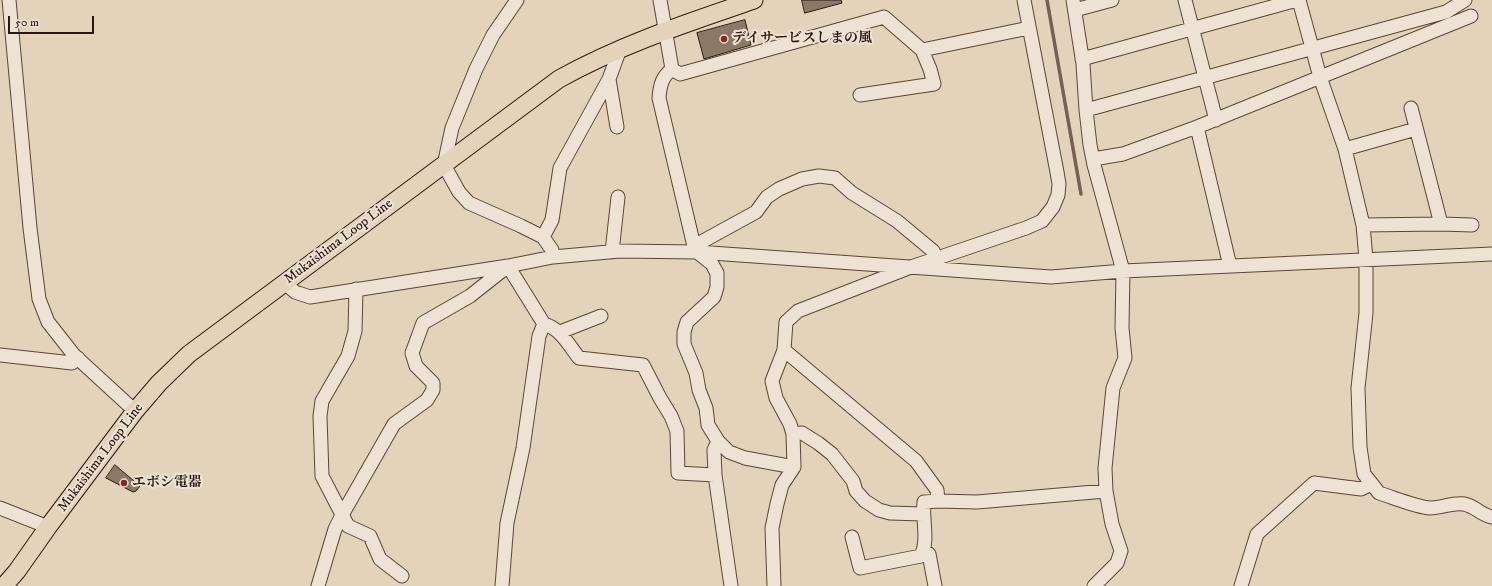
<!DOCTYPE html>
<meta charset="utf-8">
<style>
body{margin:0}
#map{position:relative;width:1492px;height:586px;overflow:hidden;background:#e4d3bb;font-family:"IM FELL DW Pica",serif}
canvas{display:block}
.scale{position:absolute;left:8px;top:16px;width:86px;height:18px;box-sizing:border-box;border:2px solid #2b170d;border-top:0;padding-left:5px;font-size:12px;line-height:14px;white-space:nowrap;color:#2b170d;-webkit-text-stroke:3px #ede2d3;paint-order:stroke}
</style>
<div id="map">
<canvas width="1492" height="586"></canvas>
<div class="scale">50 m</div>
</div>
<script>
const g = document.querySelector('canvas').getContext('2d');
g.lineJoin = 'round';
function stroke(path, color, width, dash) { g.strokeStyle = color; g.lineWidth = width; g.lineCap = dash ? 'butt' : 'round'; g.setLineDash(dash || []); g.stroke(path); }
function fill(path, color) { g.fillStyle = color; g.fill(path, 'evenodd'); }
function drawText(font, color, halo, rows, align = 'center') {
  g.font = font + ' "IM FELL DW Pica","Noto Serif JP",serif'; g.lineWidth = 4; g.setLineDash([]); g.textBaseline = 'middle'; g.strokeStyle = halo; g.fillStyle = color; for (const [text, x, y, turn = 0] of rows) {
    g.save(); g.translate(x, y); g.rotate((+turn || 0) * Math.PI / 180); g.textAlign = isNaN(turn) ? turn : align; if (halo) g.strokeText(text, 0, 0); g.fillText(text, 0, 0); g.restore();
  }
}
stroke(new Path2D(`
 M1047,0L1081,194`), '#746152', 3.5);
const building = new Path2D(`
 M802,0H841L842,3L805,13Z
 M745,20L751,45L704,59L697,33Z
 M115,465L140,486L136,491L133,492L106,478Z`);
fill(building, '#8b7967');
stroke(building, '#2b170d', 1);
const minor = new Path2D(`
 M9,0L30,228L39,299L48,322L74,355L135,411
 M517,0L493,35L476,69L452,128L444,165L459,192L469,203L521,226L543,237L552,250L553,257
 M660,0L672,69C662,77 660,85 659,98L694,246L697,252L712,264L717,273V287L714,297L687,322L684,332V344L696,373L699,390L706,408L708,425L718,441L729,452L745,458L794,467
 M1073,0L1083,64L1086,110L1090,145L1094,165L1123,271L1122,328L1125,358L1113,388L1105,468L1106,491L1112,524L1121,551L1117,563L1094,586
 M1185,0L1216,120
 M1299,0L1320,77L1345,149L1363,225L1366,259V313L1358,388L1360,447L1364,474L1379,493L1385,495C1397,499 1418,507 1430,508C1442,508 1453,502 1464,504C1475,506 1481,515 1492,517
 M1075,10L1112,0
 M922,50L1029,28
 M1082,59L1297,0
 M672,69L680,74L884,17L922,50L930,69L934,84L860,95
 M609,79L617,127
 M1411,108L1441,224
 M1086,110L1446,12L1465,0
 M1197,127L1230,266
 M1345,149L1416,129
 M1093,159L1123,154L1197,127L1471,16
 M1363,225L1441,224L1472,225
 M543,237L552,220L560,168L609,79L620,49
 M694,246L756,212L767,197L779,189L802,179L819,176L835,178L852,193L897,221L933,251L937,258
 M612,252L618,197
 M285,283L295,292L310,297L508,266L553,257L620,251L697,252L1051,277L1123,271L1492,254
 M356,289L355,331L348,356L322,401L320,416L322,476L348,526L370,536L380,559L402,576
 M560,332L601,316
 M784,350L916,461L937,490L938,501
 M0,355L72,363L78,358
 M793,434L802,433L818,443L832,454L853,481L856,491L865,501L879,510L890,513L923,514
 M718,441L714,450L715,475L731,586
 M0,508L48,527
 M852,537L860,568L921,556C929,540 922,520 924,502L938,501L977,502L1106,491
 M924,550L929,554L935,586
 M318,586L335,529L342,515L394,424L427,400L433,390V383L416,366L412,353L423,323L470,296L508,266L544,324C561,329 568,344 579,358L643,365L660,398L671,416L677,431L678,473L715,475
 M502,586L507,523L523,448L539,336L544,324
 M774,586L772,528L777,504L782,485L794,467L793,434L790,424L776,398L772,381L784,350L786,322L798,311L911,267L1026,228L1042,221L1053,207L1058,195L1059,184L1057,172L1024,0
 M1241,586L1257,534L1314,483L1361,489L1371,484`);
const major = new Path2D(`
 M4,586L17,571L48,527L135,411L159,383L189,354L559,79C622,44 687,23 754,0`);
stroke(minor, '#594638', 15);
stroke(major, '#2b170d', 19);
stroke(minor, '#ede2d3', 13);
stroke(major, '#e4d3bb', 17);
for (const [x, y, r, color] of [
 [724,39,4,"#8f2418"],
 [124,483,4,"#8f2418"]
]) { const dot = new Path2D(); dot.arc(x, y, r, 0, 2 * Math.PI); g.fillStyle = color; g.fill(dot); stroke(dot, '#ede2d3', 1.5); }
drawText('bold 14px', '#2b170d', '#ede2d3', [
 ["デイサービスしまの風",732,39],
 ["エボシ電器",132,483]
], 'left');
drawText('14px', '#2b170d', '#ede2d3', [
 ["Mukaishima Loop Line",339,242,-37],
 ["Mukaishima Loop Line",101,458,-53]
]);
</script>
